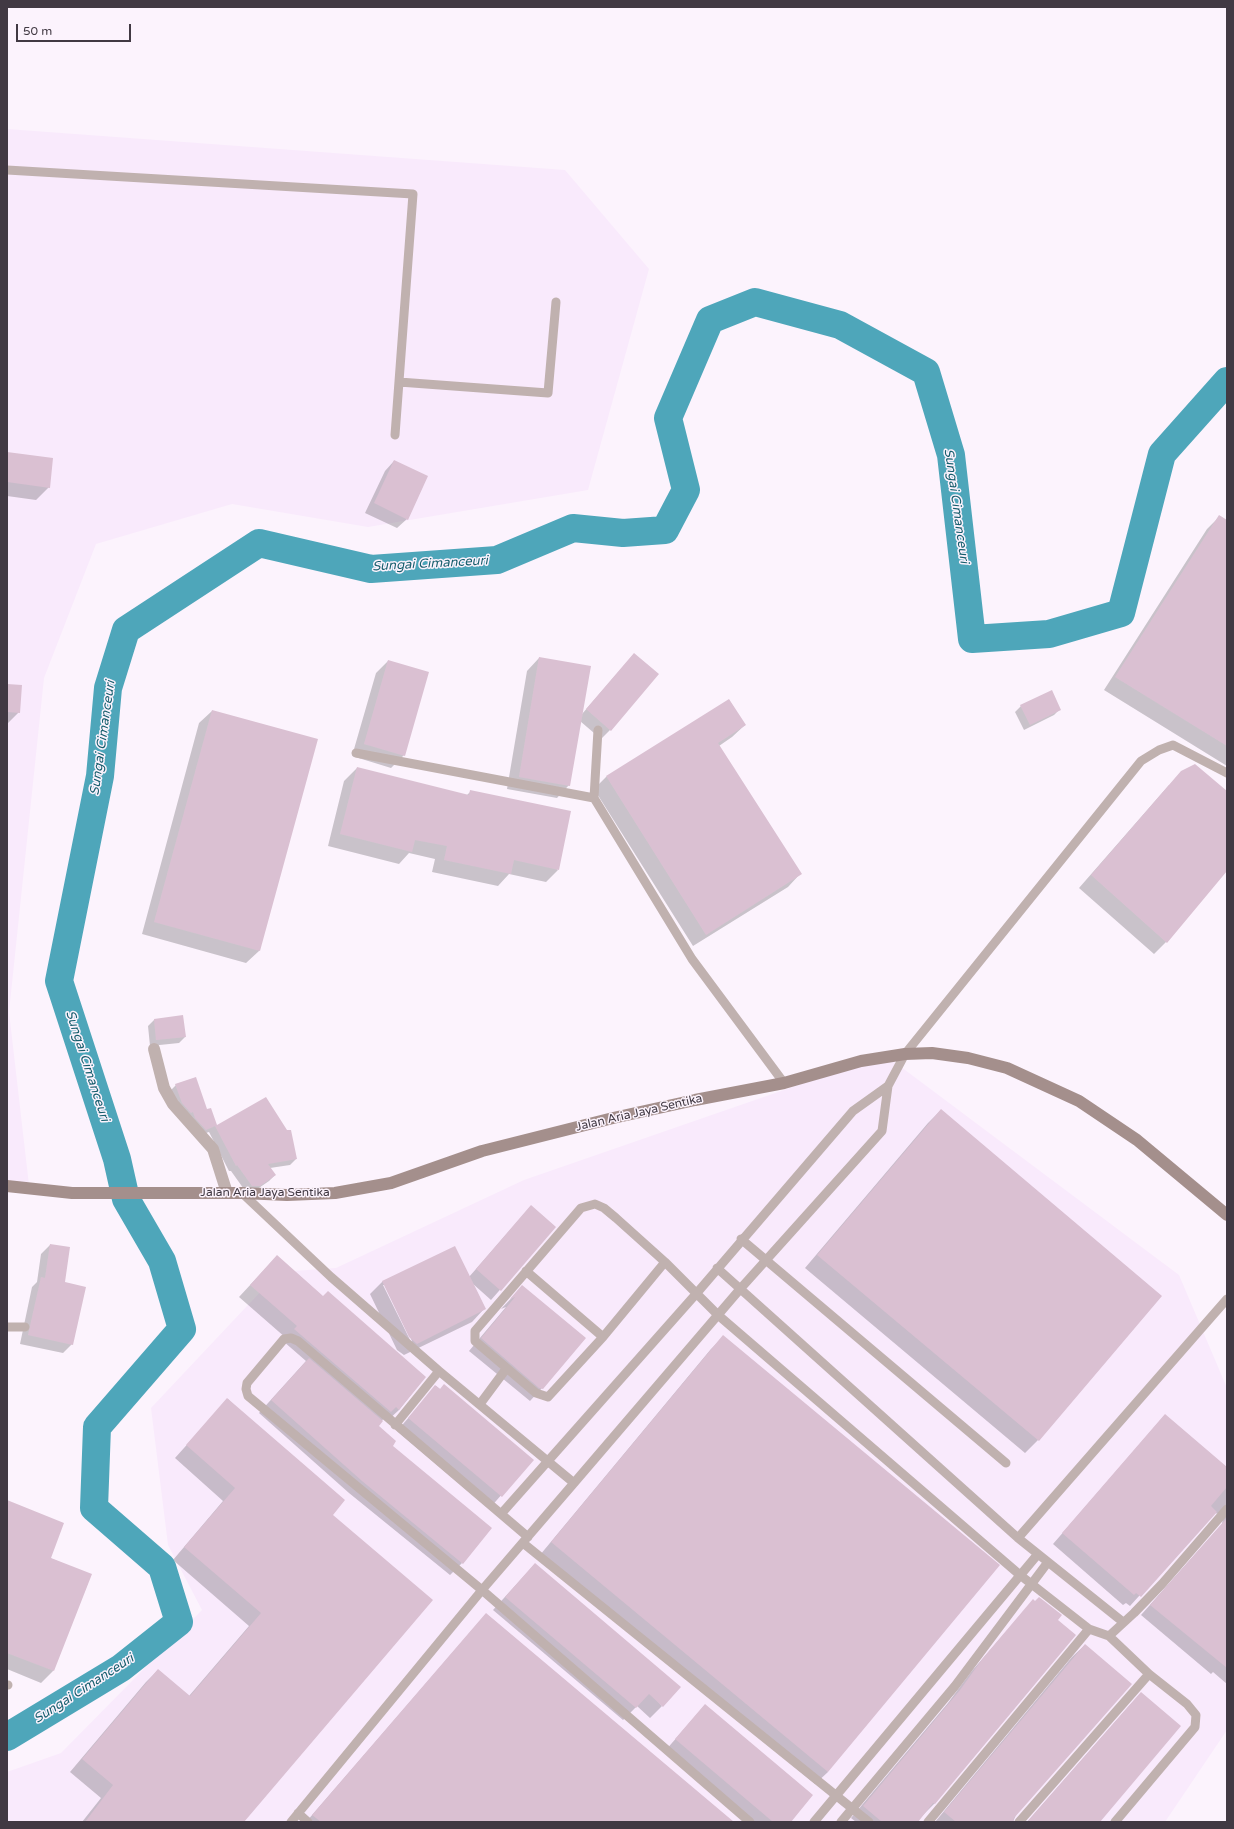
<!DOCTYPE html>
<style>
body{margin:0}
#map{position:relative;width:1234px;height:1829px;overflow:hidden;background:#fcf3fd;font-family:"Varela Round",sans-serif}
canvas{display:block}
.frame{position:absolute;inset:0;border:8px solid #413943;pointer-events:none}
.scale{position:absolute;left:16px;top:24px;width:115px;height:18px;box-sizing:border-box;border:2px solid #413943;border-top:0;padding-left:5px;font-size:12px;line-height:14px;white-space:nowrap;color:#413943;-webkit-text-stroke:3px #fcf3fd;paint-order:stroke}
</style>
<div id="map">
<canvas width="1234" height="1829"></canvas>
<div class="frame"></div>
<div class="scale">50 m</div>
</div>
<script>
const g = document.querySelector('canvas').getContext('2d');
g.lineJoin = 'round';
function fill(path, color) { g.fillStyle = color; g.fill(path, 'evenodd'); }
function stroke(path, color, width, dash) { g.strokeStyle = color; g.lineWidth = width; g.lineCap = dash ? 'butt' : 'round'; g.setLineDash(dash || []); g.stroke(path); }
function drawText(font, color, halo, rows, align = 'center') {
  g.font = font + ' "Varela Round",sans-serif'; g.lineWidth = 3; g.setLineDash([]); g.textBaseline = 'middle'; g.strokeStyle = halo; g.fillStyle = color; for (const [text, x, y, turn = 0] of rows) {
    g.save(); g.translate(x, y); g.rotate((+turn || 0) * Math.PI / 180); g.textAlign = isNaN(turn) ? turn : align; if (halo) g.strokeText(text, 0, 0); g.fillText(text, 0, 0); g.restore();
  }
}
fill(new Path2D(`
 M7,129L565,170L649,269L588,490L368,527L232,504L96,544L44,678L9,1012L29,1185L7,1182Z
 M885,1055L1179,1275L1227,1388V1730L1165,1822H7V1772L61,1753L202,1610L168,1545L151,1408L279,1272L336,1268L524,1180Z`), '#f9eafc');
fill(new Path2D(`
 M7,453L49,487L36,500L7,496Z
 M394,461L407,519L397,528L365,513L385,471Z
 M1220,516L1227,521V766L1104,690L1207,529Z
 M634,654L610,730L601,739L580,721L569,785L557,798L507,789L527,671L539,658L582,714Z
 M388,661L404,755L391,768L352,756L376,673Z
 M7,685L19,712L7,724Z
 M729,700L745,725L732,737L719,746L800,874L788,887L693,946L594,789L606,777Z
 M1021,706L1060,709L1054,715L1024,730L1015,712Z
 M212,711L317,740L259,951L246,963L142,934L199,723Z
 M357,768L466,796L471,791L558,870L546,882L509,874L498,886L432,872L435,859L409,853L399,864L328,846L344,781Z
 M1169,785L1227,792V869L1166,942L1154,954L1079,888Z
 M182,1016L185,1037L179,1043L150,1046L148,1026L154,1020Z
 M176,1085L207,1110L217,1127L296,1159L290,1165L270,1168L275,1175L269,1181L253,1192H246L231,1171H229L209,1132L200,1135L170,1091Z
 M941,1110L1161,1296L1038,1440L1025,1453L805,1268L928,1123Z
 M531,1206L555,1227L491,1300L472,1283L484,1309L472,1322L404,1355L397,1350L370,1294L383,1281L469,1277ZM383,1285H386L412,1341L411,1342Z
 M50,1245L64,1283L72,1344L63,1353L20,1344L32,1287L37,1282L41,1254Z
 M277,1256L323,1297L425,1377L399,1410L387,1421L384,1418L378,1426L462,1563L450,1575L349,1493L259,1413L306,1361L283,1341L286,1338L239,1297Z
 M522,1287L542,1388L530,1401L469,1351L506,1307L501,1309Z
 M723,1337L828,1772L815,1784L540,1555L711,1349Z
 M436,1386L532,1460L489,1509L397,1431Z
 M228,1399L331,1515L242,1822H82L101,1798L70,1772L146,1682L158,1670L189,1696L249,1626L173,1560L223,1501L175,1458Z
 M1165,1415L1227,1468V1684L1213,1672L1211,1674L1141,1615L1222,1524L1223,1518L1220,1514L1214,1513L1130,1606L1126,1603L1123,1605L1053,1544Z
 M7,1502L50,1558L91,1575L53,1671L41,1683L7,1669Z
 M535,1564L662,1706L650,1718L637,1706L623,1720L493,1610Z
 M1033,1601L1075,1635L934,1804L916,1822H856L851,1818L948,1703L971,1672Z
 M486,1614L732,1822H306Z
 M1085,1645L1013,1822H935L1072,1657Z
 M1141,1693L1098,1822H1027L1129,1706Z
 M705,1705L789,1822H749L665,1751Z`), '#0003');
stroke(new Path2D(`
 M7,1737L121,1668L179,1622L162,1567L94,1508L97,1427L182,1329L162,1261L126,1199L117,1159L59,981L100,776L108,688L126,630L259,543L371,569L497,560L573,528L623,533L665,530L686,490L668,418L710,320L755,302L840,325L926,372L951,455L972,639L1049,634L1121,613L1162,454L1227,381`), '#4ea6ba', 28);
fill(new Path2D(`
 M7,452L53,458L50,488L7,482Z
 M394,460L428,476L408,520L374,503Z
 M1219,515L1227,520V746L1115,677Z
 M634,653L659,674L611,731L586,709Z
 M539,657L591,666L570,786L519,777Z
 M388,660L429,672L405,756L364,744Z
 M7,684L22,685L20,713L7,712Z
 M1052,690L1061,710L1030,725L1020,705Z
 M729,699L746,725L718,743L802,874L706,935L606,776Z
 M212,710L318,739L260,951L154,922Z
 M1195,764L1227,791V871L1167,943L1091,875L1181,771Z
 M357,767L469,795L470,790L571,811L559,870L514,860L511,874L444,860L447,846L415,840L412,852L340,834Z
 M183,1015L186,1037L156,1040L154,1019Z
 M196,1077L207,1109L211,1108L217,1125L266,1097L287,1130H291L297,1159L268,1164L276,1175L260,1186H252L237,1165L236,1166L215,1126L206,1130L195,1118L193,1112L191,1113L182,1103L175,1084Z
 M941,1109L1162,1296L1039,1441L817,1255Z
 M531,1205L556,1227L501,1291L476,1269Z
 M50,1244L70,1247L65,1282L86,1287L73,1345L28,1335L41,1277L45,1278Z
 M455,1246L486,1309L417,1344L409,1337L382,1281Z
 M277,1255L323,1296L328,1291L426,1377L399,1410L396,1407L391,1412L294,1329L297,1326L250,1285Z
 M522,1285L586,1338L543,1389L539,1388L481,1338L515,1297L510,1299Z
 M723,1335L1000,1565L828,1772L551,1542Z
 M309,1358L383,1421L379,1426L396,1441L393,1446L492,1528L463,1564L362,1481L271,1400Z
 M444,1384L534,1460L502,1497L408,1418L435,1385L440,1389Z
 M227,1398L345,1500L333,1515L433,1600L244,1822H85L113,1785L82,1759L158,1669L190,1696L261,1613L184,1547L235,1488L186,1445Z
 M1165,1414L1227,1467V1487L1211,1506L1217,1512L1141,1597L1136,1593L1134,1595L1062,1533Z
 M7,1500L64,1523L51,1558L92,1574L54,1671L7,1653Z
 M1226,1519L1227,1520V1668L1150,1605Z
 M535,1563L681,1687L663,1707L649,1694L636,1708L505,1597Z
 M1039,1597L1062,1615L1058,1620L1076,1635L935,1804L933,1803L918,1822H882L863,1806L960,1690L983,1658L1033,1599L1035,1601Z
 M486,1613L734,1822H321L312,1815Z
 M1085,1644L1132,1684L1014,1818L1013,1822H956L944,1812Z
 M1141,1692L1181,1726L1100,1822H1027Z
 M705,1704L813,1795L791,1822H773L675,1739Z`), '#dac0d2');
stroke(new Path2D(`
 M7,170L413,194L395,435
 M399,382L548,393L556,302
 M598,730L594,798L692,959L784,1083
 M356,753L594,798
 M242,1193L331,1277L439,1371L574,1483L741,1288L882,1131L888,1086L905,1054L1141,761L1159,750L1173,745L1227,773
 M741,1239L1006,1463
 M665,1262L603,1337L548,1397L536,1393L475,1341V1331L581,1208L595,1204L604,1208L616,1218L665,1262L718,1315L1020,1575L1089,1629L1109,1636L1134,1613L1162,1584L1227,1509
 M717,1268L1018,1538L1123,1622
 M526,1271L603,1337
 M7,1327H25
 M480,1404L506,1369
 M395,1425L439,1371
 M501,1514L696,1294L853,1111L888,1086
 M528,1537L298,1341L291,1338L284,1339L247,1383L246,1389L248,1396L482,1590L750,1822
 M1018,1538L1227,1299
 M523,1543L869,1822
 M1109,1636L1149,1674L1187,1704L1196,1715L1195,1727L1115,1822
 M7,1685H8
 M298,1813L308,1822
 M291,1822L482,1590L574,1483
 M814,1822L1038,1554
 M841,1822L955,1686L1048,1562
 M928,1822L1089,1629
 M1019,1822L1149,1674`), '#c0b1af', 9);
stroke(new Path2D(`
 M154,1049L164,1088L173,1104L213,1149L227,1193`), '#c0b1af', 12);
stroke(new Path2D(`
 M7,1186L72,1193H242L287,1195L335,1193L391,1183L482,1151L613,1118L695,1100L784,1083L861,1061L905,1054L932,1053L968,1058L1007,1068L1079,1101L1137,1140L1227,1215`), '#a48f8c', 12);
drawText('12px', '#413943', '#fcf3fd', [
 ["Jalan Aria Jaya Sentika",639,1113,-13],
 ["Jalan Aria Jaya Sentika",265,1193]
]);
drawText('italic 13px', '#165e6d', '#fcf3fd', [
 ["Sungai Cimanceuri",956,506,82],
 ["Sungai Cimanceuri",430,564,-3],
 ["Sungai Cimanceuri",103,738,-82],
 ["Sungai Cimanceuri",87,1066,72],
 ["Sungai Cimanceuri",84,1689,-33]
]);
</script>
